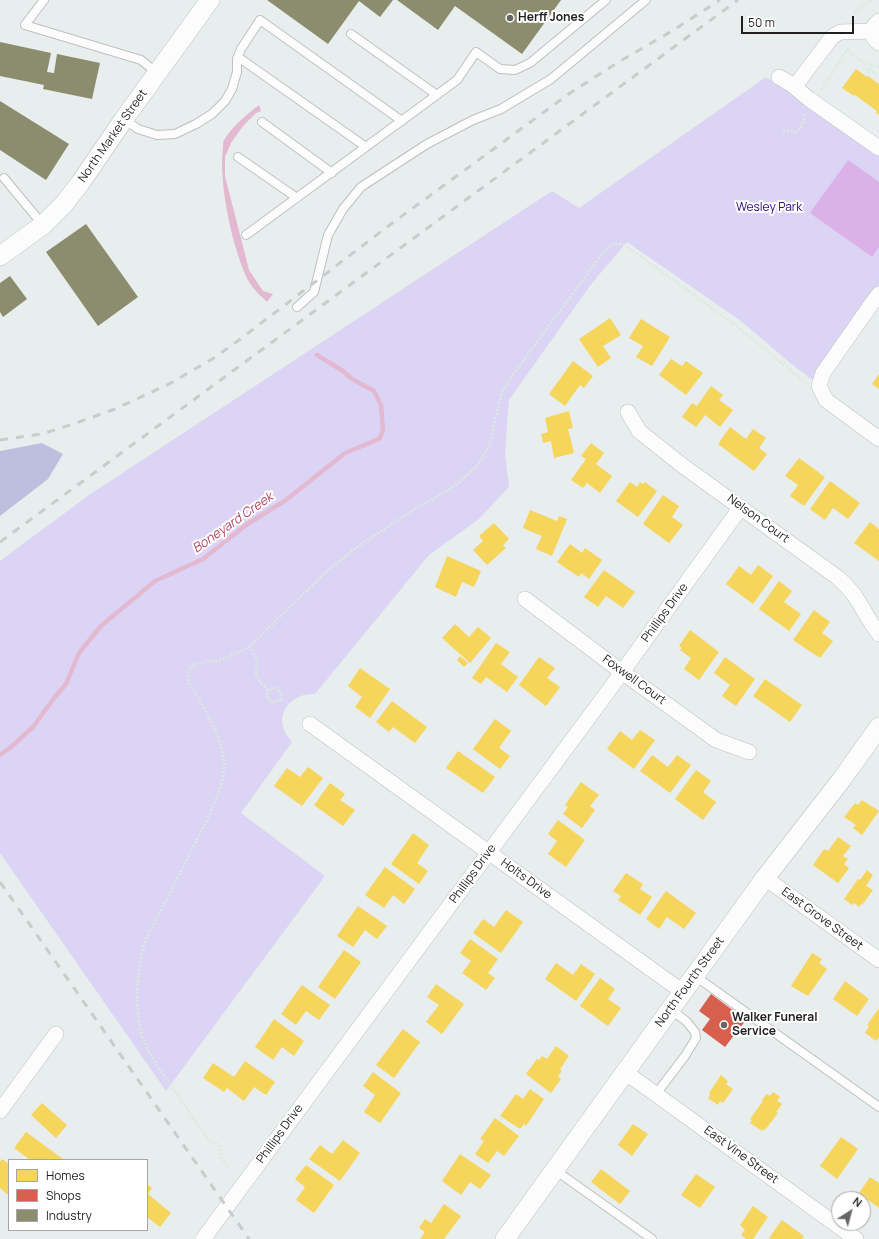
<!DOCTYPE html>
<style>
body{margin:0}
#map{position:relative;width:879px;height:1239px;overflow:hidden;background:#e8eded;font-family:Manrope,sans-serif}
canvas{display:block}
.legend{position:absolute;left:8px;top:1159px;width:140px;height:72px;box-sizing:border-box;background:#fff;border:1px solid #a5a5a5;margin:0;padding:5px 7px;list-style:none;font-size:12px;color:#1f1f1f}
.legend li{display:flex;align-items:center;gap:8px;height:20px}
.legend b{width:20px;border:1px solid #a5a5a5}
.north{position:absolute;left:831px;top:1191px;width:40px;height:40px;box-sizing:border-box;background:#fff;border:1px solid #a5a5a5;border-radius:50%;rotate:36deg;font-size:11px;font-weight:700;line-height:16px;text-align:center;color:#1f1f1f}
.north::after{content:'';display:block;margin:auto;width:14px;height:18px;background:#656767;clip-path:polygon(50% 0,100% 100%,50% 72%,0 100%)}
.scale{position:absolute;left:741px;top:16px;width:113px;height:18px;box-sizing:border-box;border:2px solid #1f1f1f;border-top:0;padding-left:5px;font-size:12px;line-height:14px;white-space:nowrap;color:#1f1f1f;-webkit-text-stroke:3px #fff;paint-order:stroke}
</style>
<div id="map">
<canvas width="879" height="1239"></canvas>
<ul class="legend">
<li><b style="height:11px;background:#f6d55c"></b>Homes</li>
<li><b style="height:11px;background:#d6604d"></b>Shops</li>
<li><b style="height:11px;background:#8c8c6e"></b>Industry</li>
</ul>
<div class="north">N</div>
<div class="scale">50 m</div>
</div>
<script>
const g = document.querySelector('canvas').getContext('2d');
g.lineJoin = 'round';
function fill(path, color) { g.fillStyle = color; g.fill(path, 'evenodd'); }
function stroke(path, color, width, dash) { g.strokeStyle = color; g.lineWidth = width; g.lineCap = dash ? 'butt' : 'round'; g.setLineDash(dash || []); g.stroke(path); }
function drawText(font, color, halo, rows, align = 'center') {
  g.font = font + ' Manrope,sans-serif'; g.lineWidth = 4; g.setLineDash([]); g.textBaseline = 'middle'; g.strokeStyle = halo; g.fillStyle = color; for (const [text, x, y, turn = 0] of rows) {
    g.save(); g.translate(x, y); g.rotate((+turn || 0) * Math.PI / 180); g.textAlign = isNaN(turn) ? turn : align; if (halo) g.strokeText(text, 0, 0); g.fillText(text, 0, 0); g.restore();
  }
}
fill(new Path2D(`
 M42,443L63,454L48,479L0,516V451Z`), '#bcc0de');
fill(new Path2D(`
 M766,77L879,151V296L814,381L789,362L741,321L627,242L592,283L509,400L505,453L509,487L479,519L429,555L315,694C292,693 274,712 286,734C288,737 290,739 292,742L241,813L325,876L166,1091L0,853V561L89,495L552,191L579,208Z`), '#dcd4f5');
fill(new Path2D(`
 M848,160L879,182V247L872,257L810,213Z`), '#dcb1e8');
fill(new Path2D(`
 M259,105L261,111L256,113L243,126L231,143L225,157V176L249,270L263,291L273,294L267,302C261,296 253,289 249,282C233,252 218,182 223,148C223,146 223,142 224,140C232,127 247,114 259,105Z`), '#e2b9d1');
fill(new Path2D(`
 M856,69L867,77L868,76L879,84V115L876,113L877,111L855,95L854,96L842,88Z
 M610,318L621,335L603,346L611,358L598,367L579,339Z
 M641,319L670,337L652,366L636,357L643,346L629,338Z
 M671,359L682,366L686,361L703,373L686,395L659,375Z
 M573,361L593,376L584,388L580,385L565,406L549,394Z
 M879,374V389L872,384Z
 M711,386L723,395L719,400L733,410L720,427L705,415L696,427L682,417L692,403L697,406Z
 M569,411L573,428L568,429L574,453L554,458L551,441L543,443L541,434L548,432L545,418Z
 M730,427L746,439L753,429L766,438L759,448L767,454L754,471L718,444Z
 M591,443L604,453L596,464L612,476L600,493L587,483L583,488L571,480L586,459L581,456Z
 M799,458L825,477L804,506L790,496L798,485L785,476Z
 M830,481L860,503L848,519L833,508L825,520L810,509Z
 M630,482L637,487L640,482L643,484L645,482L657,491L638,517L616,501Z
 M663,495L679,506L672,517L683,525L669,543L643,524Z
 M530,510L557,521L559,516L567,519L552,556L536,549L542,536L523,528Z
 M870,522L879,529V561L854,543Z
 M494,523L509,539L503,545L506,548L487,565L473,550L483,541L479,536Z
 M570,544L582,553L585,548L602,560L589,579L581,573L579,577L557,562Z
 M447,556L481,571L474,587L462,582L456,597L435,587Z
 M758,565L773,576L753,604L726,584L739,566L751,575Z
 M604,570L635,592L623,608L606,596L598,607L584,597Z
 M779,581L792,591L784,602L801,614L789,631L759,609Z
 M814,610L830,622L822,633L833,641L820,658L793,640Z
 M455,624L469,637L478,627L491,638L470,663L442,638Z
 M690,630L719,652L699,680L684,669L691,658L680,650L682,648L679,646Z
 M496,643L510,652L501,664L518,677L507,692L486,677L481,684L472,678Z
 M460,656L468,663L464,667L457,660Z
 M539,657L555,668L547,678L560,687L546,706L519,685Z
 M725,657L755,679L736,706L722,696L730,685L714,673Z
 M360,668L390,689L370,718L355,707L362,697L348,686Z
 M765,679L802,705L790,722L753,696Z
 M392,701L427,727L415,743L393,727L389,732L376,722Z
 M495,719L511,731L499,748L510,756L500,769L473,749Z
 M640,730L655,740L634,769L607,749L620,731L632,740Z
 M458,751L495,777L483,793L446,768Z
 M652,755L668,767L677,755L691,765L670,793L640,771Z
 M308,767L323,778L302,806L274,786L287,768L300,777Z
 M696,770L711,781L703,792L716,802L703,820L675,799Z
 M581,782L599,795L590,806L595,810L582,828L563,814L568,807L565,805Z
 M330,783L345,794L340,800L355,810L343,826L314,805Z
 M862,800L879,811L862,835L853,828L856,825L844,817L855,803L858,805Z
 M558,820L585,840L566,867L548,854L557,841L548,834Z
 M413,833L429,845L417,863L428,871L419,884L391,864Z
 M838,837L851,846L843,856L848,859L844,864L849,868L838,883L813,865L824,849L828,851Z
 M385,867L415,889L404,904L393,895L384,908L365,895Z
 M867,870L873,875L866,886L873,890L862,905L861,904L859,907L854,903L852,905L844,899L858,879L860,880Z
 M626,873L643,884L640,889L652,897L640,915L618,900L621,896L613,891Z
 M666,891L696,913L684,929L667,917L659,929L646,919Z
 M358,906L387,926L377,939L365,930L353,947L337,936Z
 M506,910L523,922L501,953L473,933L483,919L494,927Z
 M470,939L498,959L488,973L495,978L486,990L462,973L471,961L460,953Z
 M344,950L361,962L335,999L318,987Z
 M812,953L822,959L819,963L827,969L808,996L791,986Z
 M556,963L573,975L581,964L595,974L576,1001L545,979Z
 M600,978L615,989L608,999L621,1008L608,1026L580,1006Z
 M845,981L869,999L857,1016L833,999Z
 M436,984L464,1004L442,1034L426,1022L439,1005L427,997Z
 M302,985L330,1005L319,1020L306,1011L296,1025L281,1014Z
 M879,1008V1037L876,1041L865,1033L869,1026L867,1025Z
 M274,1019L304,1041L294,1056L282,1047L273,1060L255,1047Z
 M403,1029L420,1042L394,1078L376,1065Z
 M556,1046L569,1056L560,1069L562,1071L558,1076L561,1079L551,1093L526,1074L537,1059L539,1060L542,1056L547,1059Z
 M245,1061L275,1082L266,1095L254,1087L244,1101L227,1088L224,1092L203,1078L213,1063L234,1077Z
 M373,1072L401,1093L380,1123L364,1112L375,1095L363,1086Z
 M721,1075L728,1081L726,1084L733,1089L723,1103L720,1101L718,1105L708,1098L710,1095L709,1093Z
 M530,1089L544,1099L526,1126L524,1124L520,1129L500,1116L516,1094L523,1099Z
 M773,1092L780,1097L777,1101L782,1104L776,1112L778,1113L765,1130L764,1129L762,1131L750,1123L752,1120L750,1119L763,1101L762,1100L767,1094L770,1096Z
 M42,1103L67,1125L56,1138L31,1115Z
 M495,1118L519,1136L504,1156L497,1151L488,1163L475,1154L484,1141L480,1139Z
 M633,1124L648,1134L632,1156L618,1145Z
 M26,1132L63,1159L62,1160H30L14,1148Z
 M841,1137L858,1149L837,1179L820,1166Z
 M343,1140L360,1153L340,1181L309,1159L320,1145L332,1154Z
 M460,1154L491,1175L480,1189L470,1182L461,1195L442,1181Z
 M2,1159L9,1164L8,1195L0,1188V1162Z
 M306,1165L334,1185L314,1213L296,1200L305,1187L295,1179Z
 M601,1169L630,1191L620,1204L591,1182Z
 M696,1174L715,1187L700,1208L681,1195Z
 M870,1177L879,1183V1208L859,1193Z
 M147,1184L152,1188L148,1194L171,1213L160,1227L147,1217Z
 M444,1204L461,1216L444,1239H420L425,1232L419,1228L425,1219L431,1223Z
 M753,1206L768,1217L753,1239H746L741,1235L745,1230L740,1225Z
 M782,1220L804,1236L802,1239H771L769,1238Z`), '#f6d55c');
fill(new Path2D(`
 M711,994L746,1020L725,1047L702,1030L710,1019L699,1011Z`), '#d6604d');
fill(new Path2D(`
 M267,0H393L380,17L359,1L328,44Z
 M397,0H561L522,54L455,6L438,30Z
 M0,42L51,53L47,72L54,73L57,54L100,63L92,99L43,89L44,85L0,76Z
 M0,101L69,144L46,180L0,150Z
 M86,224L138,297L98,326L46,252Z
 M10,276L27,299L3,317L0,312V283Z`), '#8c8c6e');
stroke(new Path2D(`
 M0,755L10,748L33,727L54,698L66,684L79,653L101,626L155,581L203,559L246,525L286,500L345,453L379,439L383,431L381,405L374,391L352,379L343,371L317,355`), '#e2b9d1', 4.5);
const service = new Path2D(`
 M44,0L25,25L141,60L157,73
 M351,34L437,95
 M238,57L366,147
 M124,119L138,129L157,135L175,134L196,124L212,114L225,101L232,89L237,72V59L241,49L260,20L402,121
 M262,122L332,173
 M238,157L297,198
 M4,178L43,225
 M246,235L457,80L476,52L500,69L515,70L530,63L606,0
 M297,307L314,292L328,235L343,209L361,187L427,144L473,120L501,109L551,79L646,0
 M695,976L879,1107
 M656,1094L685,1056L696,1038L695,1032L686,1021L670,1009
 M555,1170L652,1239`);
const minor = new Path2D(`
 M879,21C870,27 870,37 879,43
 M779,77L791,84L809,99L879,148
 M795,86L832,37L840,32L872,31
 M879,294L870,306L823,373L819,386L826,400L879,439
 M628,412L639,431L683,466L837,577C845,584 853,592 858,601C866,613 870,623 879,634
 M525,599L622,672L716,740L749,752
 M310,724L683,992
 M765,878L879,960
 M625,1072L856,1239
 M0,1111L56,1034
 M203,1239L612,686L741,507`);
const tertiary = new Path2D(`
 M0,256L43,225L64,204L81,182L124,119L210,0
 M505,1239L765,878L842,779L879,727`);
stroke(service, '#bec0c0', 10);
stroke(minor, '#bec0c0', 16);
stroke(tertiary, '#bec0c0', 20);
stroke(new Path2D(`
 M855,13L862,5L873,0
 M846,50C857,58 866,65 879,67
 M869,69L879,76
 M865,76L872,66
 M821,90L849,47
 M783,130L796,132L801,128L805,114
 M250,646L257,661L256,673L260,682L269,691
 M267 695a7 7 0 1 1 14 0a7 7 0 1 1-14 0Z
 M280,699L283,701
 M229,1168L220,1156C220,1144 222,1145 210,1142L158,1067L148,1050L142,1036L138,1017L137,989L140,960L146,939C161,911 175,883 189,855C201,831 227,787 224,761C221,732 203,707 189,683C188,678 187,672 191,668C195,662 208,662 215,661C227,659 239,652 250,646L327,571L357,547L416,508L442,494L457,484L478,465L489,446L502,392L512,376L605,250L613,243L625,245L738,327L806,383`), '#d9ebdf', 2.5, [2, 2]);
stroke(service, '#fcfcfc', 8);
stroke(minor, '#fcfcfc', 15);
stroke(tertiary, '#fcfcfc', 19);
stroke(new Path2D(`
 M0,440L42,434L76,423L115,409L169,384L214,358L239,340L387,227L570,93L617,63L672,31L720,0
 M0,542L738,0
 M0,882L249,1239`), '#cacbcb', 3, [8, 8]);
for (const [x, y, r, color] of [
 [510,18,4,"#656767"],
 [724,1025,4,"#656767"]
]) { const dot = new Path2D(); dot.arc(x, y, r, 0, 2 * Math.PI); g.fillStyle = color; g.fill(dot); stroke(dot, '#fff', 1.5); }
drawText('bold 12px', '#1f1f1f', '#fff', [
 ["Herff Jones",518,18],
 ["Walker Funeral",732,1018],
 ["Service",732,1032]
], 'left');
drawText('12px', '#1f1f1f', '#fff', [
 ["North Market Street",113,136,-55],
 ["Nelson Court",758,519,36],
 ["Phillips Drive",665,613,-54],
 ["Foxwell Court",634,680,36],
 ["Phillips Drive",473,874,-54],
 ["Holts Drive",526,879,36],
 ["East Grove Street",822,919,36],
 ["North Fourth Street",690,982,-54],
 ["Phillips Drive",280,1134,-54],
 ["East Vine Street",741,1155,36]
]);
drawText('12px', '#2d0783', '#fff', [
 ["Wesley Park",769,208]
]);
drawText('italic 13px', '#b34765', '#fff', [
 ["Boneyard Creek",233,523,-35]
]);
</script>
